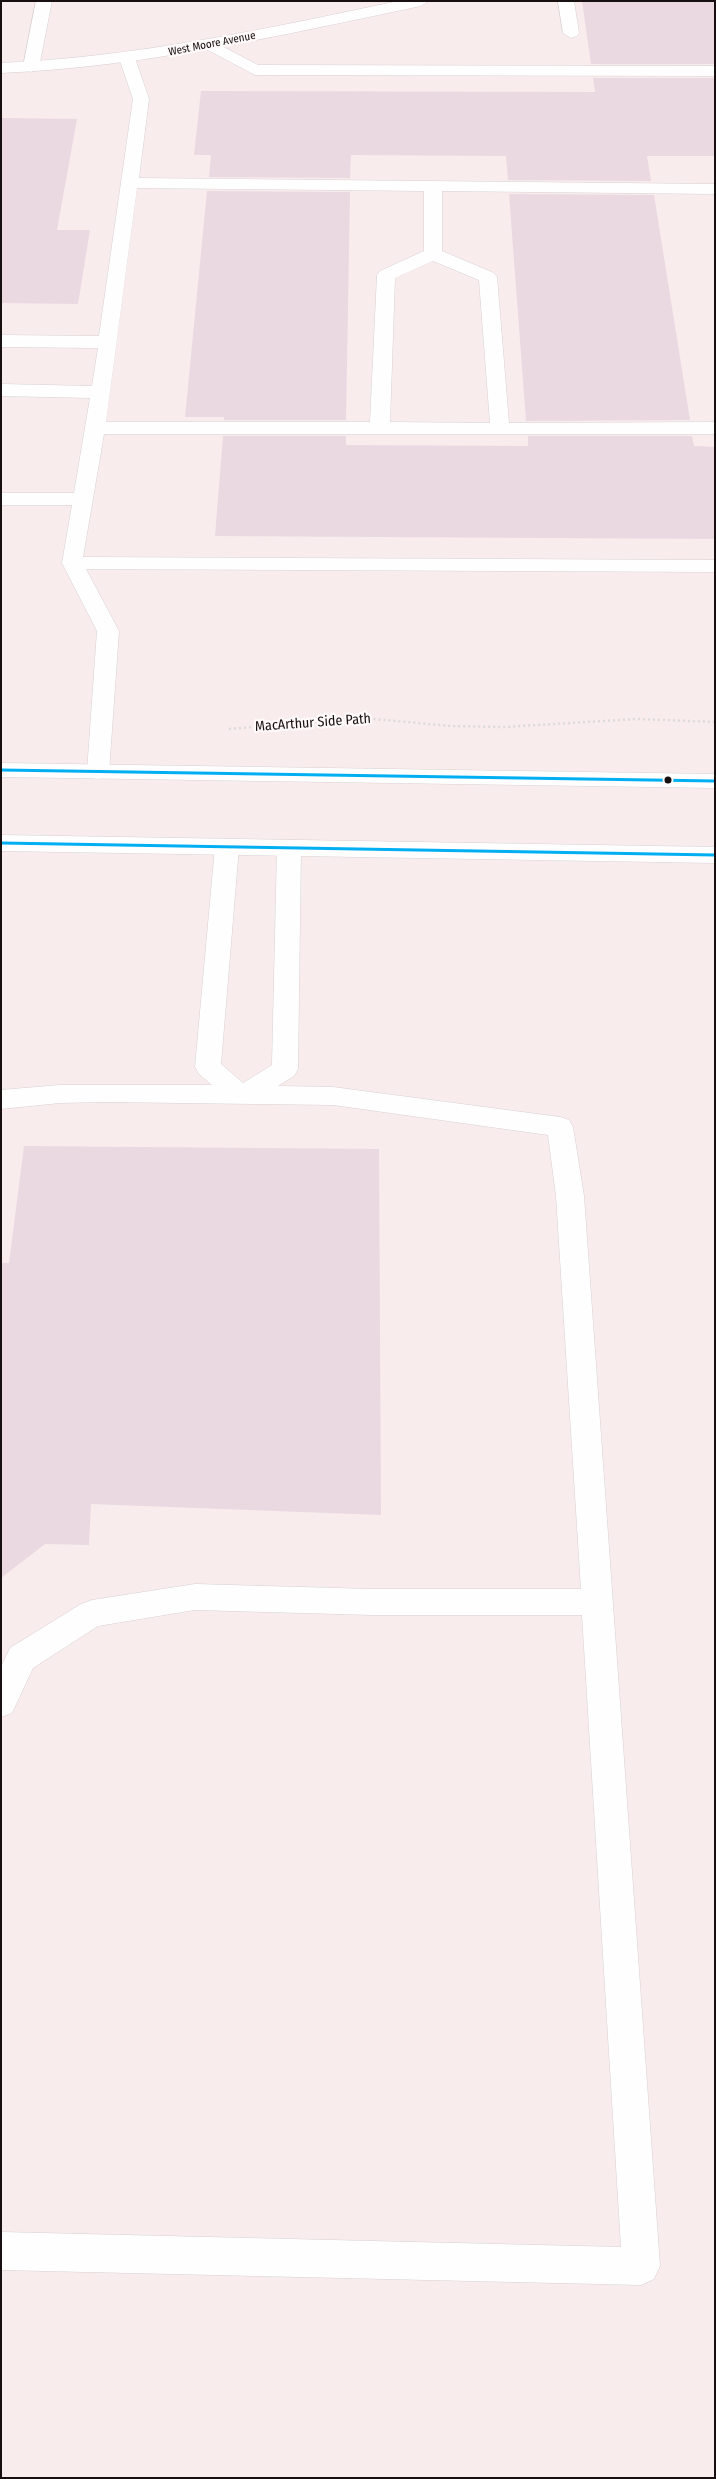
<!DOCTYPE html>
<style>
body{margin:0}
#map{position:relative;width:716px;height:2479px;overflow:hidden;background:#fefbfb;font-family:"Fira Sans Condensed",sans-serif}
canvas{display:block}
.frame{position:absolute;inset:0;border:2px solid #180f10;pointer-events:none}
</style>
<div id="map">
<canvas width="716" height="2479"></canvas>
<div class="frame"></div>
</div>
<script>
const g = document.querySelector('canvas').getContext('2d');
g.lineJoin = 'round';
function fill(path, color) { g.fillStyle = color; g.fill(path, 'evenodd'); }
function stroke(path, color, width, dash) { g.strokeStyle = color; g.lineWidth = width; g.lineCap = dash ? 'butt' : 'round'; g.setLineDash(dash || []); g.stroke(path); }
function drawText(font, color, halo, rows, align = 'center') {
  g.font = font + ' "Fira Sans Condensed",sans-serif'; g.lineWidth = 4.5; g.setLineDash([]); g.textBaseline = 'middle'; g.strokeStyle = halo; g.fillStyle = color; for (const [text, x, y, turn = 0] of rows) {
    g.save(); g.translate(x, y); g.rotate((+turn || 0) * Math.PI / 180); g.textAlign = isNaN(turn) ? turn : align; if (halo) g.strokeText(text, 0, 0); g.fillText(text, 0, 0); g.restore();
  }
}
fill(new Path2D(`
 M1,1H715V2478H1Z`), '#f9eced');
fill(new Path2D(`
 M582,1H715V64H591Z
 M593,78H715V156H647L651,181L508,180L506,156L351,155L350,178L209,177L211,155H194L201,91L595,92Z
 M1,118L77,119L57,230H90L78,304L1,303Z
 M207,191L350,192L346,420H224V417H185Z
 M509,194L654,195L690,420L526,421Z
 M223,436H346V445L528,446V436H692L694,446L715,447V539L215,536Z
 M24,1146L379,1149L381,1515L91,1504L89,1545L45,1544L1,1578V1263H9Z`), '#ead9e1');
const lane = new Path2D(`
 M36,1H52L39,67L31,72L23,67Z
 M558,1H574L579,33L577,36L571,38L563,33Z
 M210,40L258,65L715,66V76L255,75L204,48L202,45L204,42Z
 M127,53L135,58L149,99L139,178L715,184V194L442,191V251L494,273L497,277L509,423L715,422V434H104L83,557L715,560V572L86,569L119,631L109,772L106,777L98,779L90,777L87,772L97,631L62,563L72,505H1V493H74L90,398L1,396V384L92,386L98,348L1,347V335L99,336L133,99L119,58ZM137,188L424,191V251L380,271L377,275L370,422H106ZM433,261L479,280L490,423L390,422L395,278Z
 M227,839L235,841L239,847L221,1064L243,1083L272,1065L277,848L281,842L289,840L297,842L301,848L298,1069L294,1076L278,1086L333,1087L560,1117L569,1120L573,1127L584,1196L660,2266L654,2279L641,2285L1,2270V2232L621,2247L582,1615H372L195,1610L98,1626L33,1668L12,1713L1,1717V1667L10,1648L81,1604L92,1600L195,1584L372,1589H581L556,1196L548,1135L333,1105L105,1102L60,1103L1,1109V1090L60,1085H212L199,1074L195,1067L215,847L219,841Z`);
const street = new Path2D(`
 M398,1H429L421,6C282,35 144,67 1,73V63C136,57 266,29 398,1Z`);
const primary = new Path2D(`
 M1,763L715,774V788L1,777Z
 M1,835L715,847V863L1,851Z`);
stroke(lane, '#d9d2d3', 1);
stroke(street, '#d9d2d3', 1);
stroke(primary, '#d9d2d3', 1);
stroke(new Path2D(`
 M229,729L362,718L451,726L504,727L637,719L715,722`), '#dcdbdb', 2.5, [2, 3]);
fill(lane, '#fffefe');
fill(street, '#fffefe');
fill(primary, '#fffefe');
stroke(new Path2D(`
 M1,770L715,781
 M1,843L715,855`), '#00aff2', 3);
for (const [x, y, r, color] of [
 [668,780,4.5,"#180f10"]
]) { const dot = new Path2D(); dot.arc(x, y, r, 0, 2 * Math.PI); g.fillStyle = color; g.fill(dot); stroke(dot, '#fffafa', 2); }
drawText('11px', '#180f10', '#fffafa', [
 ["West Moore Avenue",212,44,-11]
]);
drawText('14px', '#180f10', '#fffafa', [
 ["MacArthur Side Path",313,723,-4]
]);
</script>
